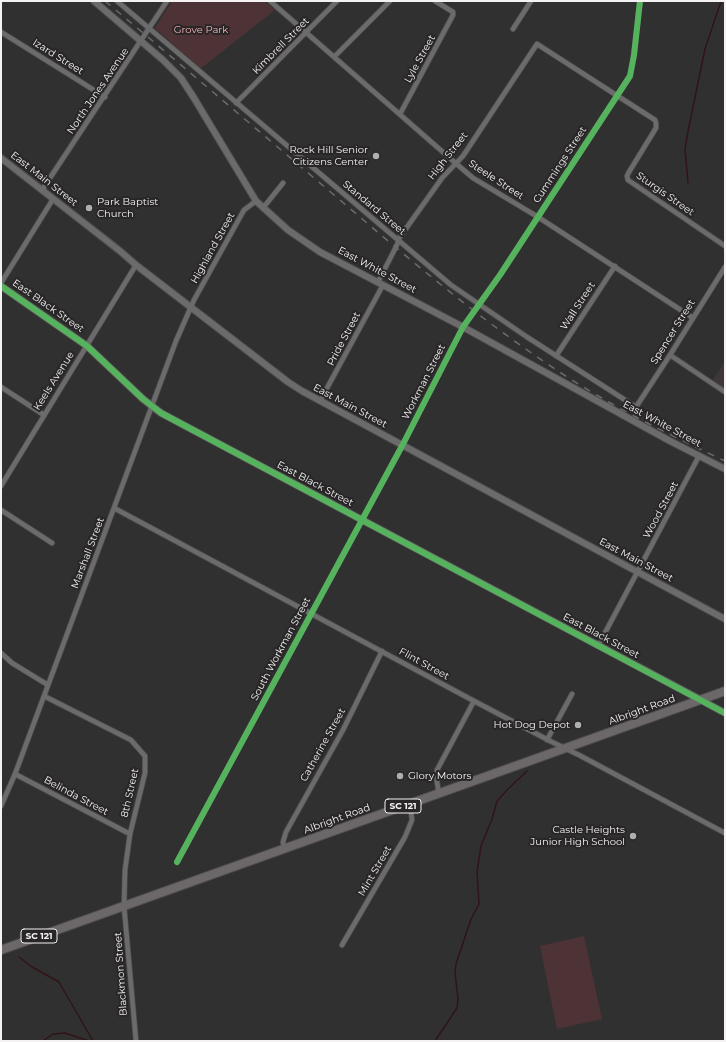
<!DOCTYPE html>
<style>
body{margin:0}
#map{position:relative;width:726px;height:1042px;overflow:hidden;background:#313030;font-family:Montserrat,sans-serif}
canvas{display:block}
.frame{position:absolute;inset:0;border:2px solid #f4f2f2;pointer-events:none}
</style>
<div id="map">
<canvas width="726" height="1042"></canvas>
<div class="frame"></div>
</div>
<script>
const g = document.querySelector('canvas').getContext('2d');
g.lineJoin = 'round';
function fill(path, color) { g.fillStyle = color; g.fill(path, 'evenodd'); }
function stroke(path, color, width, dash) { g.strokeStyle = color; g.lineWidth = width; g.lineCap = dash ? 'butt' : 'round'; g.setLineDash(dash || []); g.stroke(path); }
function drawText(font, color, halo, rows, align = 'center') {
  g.font = font + ' Montserrat,sans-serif'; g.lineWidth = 4; g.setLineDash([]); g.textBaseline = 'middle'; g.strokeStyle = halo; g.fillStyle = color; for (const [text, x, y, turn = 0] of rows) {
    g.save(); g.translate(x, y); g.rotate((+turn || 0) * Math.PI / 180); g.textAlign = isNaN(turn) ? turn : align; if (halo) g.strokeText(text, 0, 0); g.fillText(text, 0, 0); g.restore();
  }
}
fill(new Path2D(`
 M725,361V390L712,381Z`), '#3f3737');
fill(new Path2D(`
 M172,1H264L275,10L200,69L155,28Z
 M584,936L602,1019L557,1029L540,946Z`), '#4d3336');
stroke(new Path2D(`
 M688,183L685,149L688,131L705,49L721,1
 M19,957L32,967L59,982L93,1041
 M43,1041L53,1034L65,1033L89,1041
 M435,1041L457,1008L458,999L455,973L456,964L471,919L479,904L477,872L481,846L492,819L497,801L508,789L527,771`), '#311417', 1.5);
const minor = new Path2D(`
 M117,1L451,285L527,337L636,407L670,355L725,267
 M270,1L452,160L473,178L538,217L693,318
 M513,29L531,1
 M1,32L105,97
 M334,57L390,1
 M236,103L337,1
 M400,114L453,15V12L435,1
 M42,190L167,1
 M263,208L283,183
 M378,282L396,247L400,237L442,178L463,156L537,44L655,120L656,123V128L629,172L627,176L628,180L725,246
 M1,283L53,199
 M670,355L725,392
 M556,356L615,266
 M1,387L44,415
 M320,401L383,285
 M1,486L136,265
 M114,508L474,701L552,742L579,755L725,833
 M1,510L52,543
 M598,646L699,456
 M1,653L12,663L48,685
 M44,696L131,740L145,756V773L130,834L125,870L124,906L136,1041
 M547,740L572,694
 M15,774L130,834
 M439,794L437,782V770L474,701
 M1,806L15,774L176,341L194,300L244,210L256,201
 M284,849L283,842L286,832L343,730L382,651
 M177,862L402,446L463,327L500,275L630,76L634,55L640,1
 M342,945L405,837L412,820L410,804`);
const tertiary = new Path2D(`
 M94,1L163,60L181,78L194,98L256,201L288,230L320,252L463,327L670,441L725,469
 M1,158L120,251L136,265L288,382L302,391L725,619
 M701,700L725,713`);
const primary = new Path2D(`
 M1,286L87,346L143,399L161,413L701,700`);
const trunk = new Path2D(`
 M1,950L725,691`);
stroke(minor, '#4e4c4c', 6);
stroke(tertiary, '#4e4c4c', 8);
stroke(primary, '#4e4c4c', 8);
stroke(trunk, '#4e4c4c', 10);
stroke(minor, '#6c6b6b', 4.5);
stroke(tertiary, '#6c6b6b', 6);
stroke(primary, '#6d696a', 7);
stroke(trunk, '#6c6768', 8);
stroke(new Path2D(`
 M105,1C184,67 262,134 340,200C423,271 506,342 600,397C641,421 683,441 725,461`), '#6c6b6b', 1.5, [7, 7]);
stroke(new Path2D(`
 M1,286L87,346L143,399L161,413L725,713
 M177,862L402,446L463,327L500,275L630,76L634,55L640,1`), '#56b35d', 6);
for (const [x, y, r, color] of [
 [376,156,4,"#b0aeae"],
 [89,208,4,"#b0aeae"],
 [578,725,4,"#b0aeae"],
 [400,776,4,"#b0aeae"],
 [633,836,4,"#b0aeae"]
]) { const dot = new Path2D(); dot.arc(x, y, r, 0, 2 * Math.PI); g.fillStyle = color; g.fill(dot); stroke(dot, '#282626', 1.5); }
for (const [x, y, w] of [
 [403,806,36],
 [39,936,36]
]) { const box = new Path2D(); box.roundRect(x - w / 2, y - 7, w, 14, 3); g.fillStyle = '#282626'; g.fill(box); stroke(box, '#f4f2f2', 1); }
drawText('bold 9px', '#f4f2f2', null, [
 ["SC 121",403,806],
 ["SC 121",39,936]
]);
drawText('10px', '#f8b3b8', '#282626', [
 ["Grove Park",201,30]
]);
drawText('10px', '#f4f2f2', '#282626', [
 ["Kimbrell Street",281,46,-45],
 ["Izard Street",58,57,32],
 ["Lyle Street",420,59,-61],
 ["North Jones Avenue",98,91,-56],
 ["High Street",448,156,-52],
 ["Cummings Street",560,165,-57],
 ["East Main Street",44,179,38],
 ["Steele Street",496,180,33],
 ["Sturgis Street",665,194,35],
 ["Standard Street",374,208,40],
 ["Highland Street",213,248,-61],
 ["East White Street",377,270,28],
 ["East Black Street",48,306,35],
 ["Wall Street",578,306,-57],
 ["Spencer Street",673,332,-58],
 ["Pride Street",344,339,-62],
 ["Keels Avenue",54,381,-58],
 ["Workman Street",424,382,-63],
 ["East Main Street",350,406,28],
 ["East White Street",662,424,28],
 ["East Black Street",315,484,28],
 ["Wood Street",661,510,-62],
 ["Marshall Street",88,553,-69],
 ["East Main Street",636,560,28],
 ["East Black Street",601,636,28],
 ["South Workman Street",281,649,-62],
 ["Flint Street",424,664,29],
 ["Albright Road",642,710,-20],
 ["Catherine Street",323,745,-61],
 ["8th Street",130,793,-77],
 ["Belinda Street",76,796,28],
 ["Albright Road",337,819,-20],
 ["Mint Street",375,871,-60],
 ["Blackmon Street",121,974,-94]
]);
drawText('10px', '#f4f2f2', '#282626', [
 ["Rock Hill Senior",368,150],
 ["Citizens Center",368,162],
 ["Park Baptist",97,202,"left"],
 ["Church",97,214,"left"],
 ["Hot Dog Depot",570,725],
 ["Glory Motors",408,776,"left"],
 ["Castle Heights",625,830],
 ["Junior High School",625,842]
], 'right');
</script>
